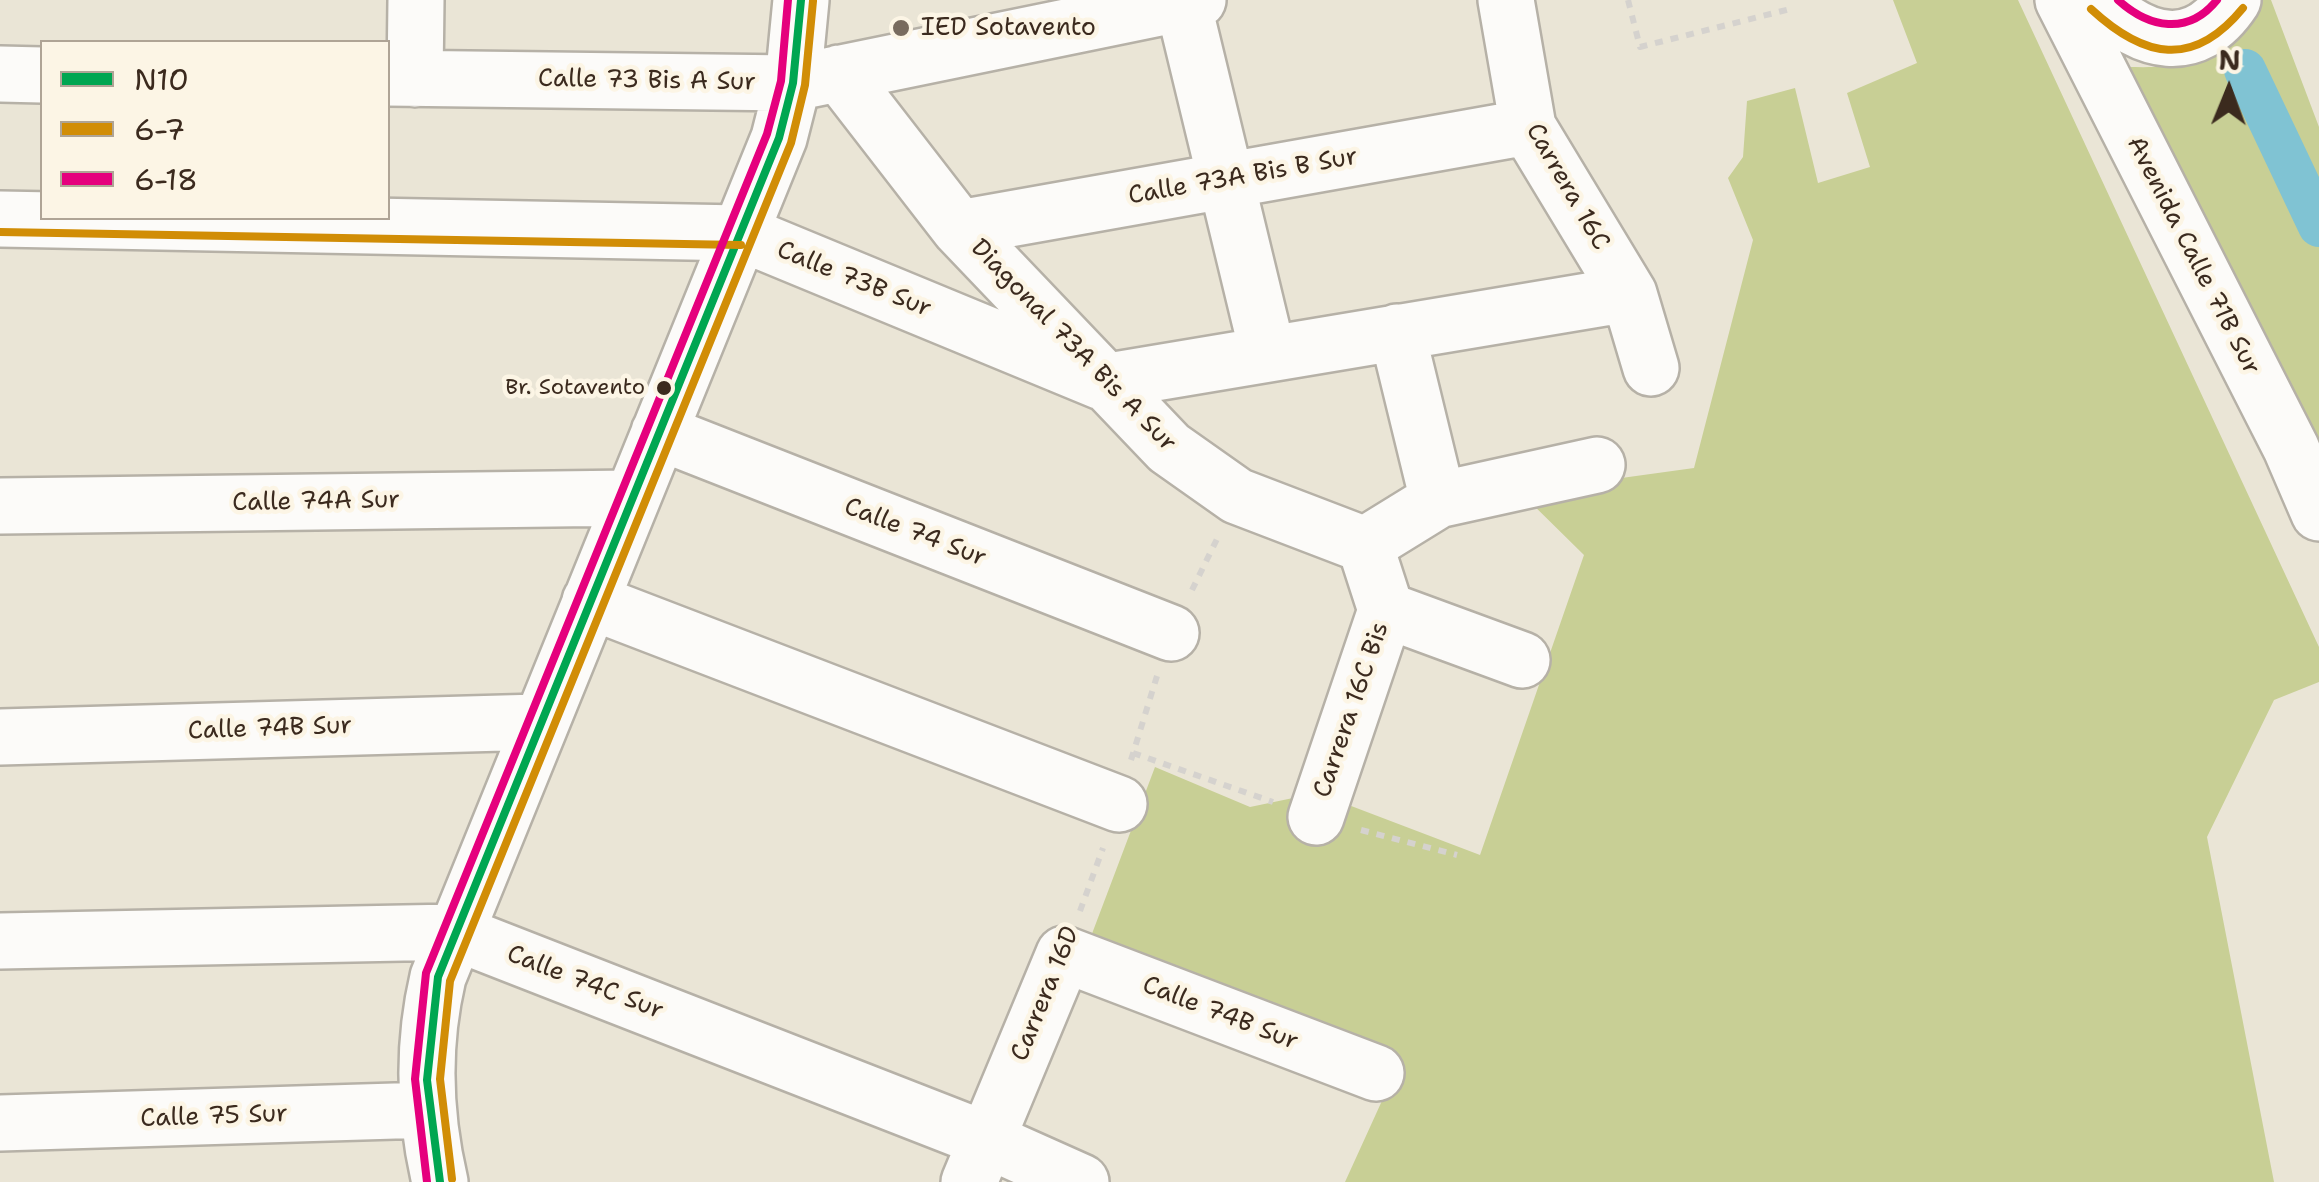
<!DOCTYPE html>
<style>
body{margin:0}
#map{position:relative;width:2319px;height:1182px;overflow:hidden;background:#eae5d6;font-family:"Shantell Sans",sans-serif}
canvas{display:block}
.legend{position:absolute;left:40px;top:40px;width:350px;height:180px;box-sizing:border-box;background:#fcf5e5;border:2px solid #afa495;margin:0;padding:12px 18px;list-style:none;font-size:30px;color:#3b2a1e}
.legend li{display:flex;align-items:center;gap:20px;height:50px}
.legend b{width:50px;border:2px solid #afa495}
.north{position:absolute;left:2179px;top:40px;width:100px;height:100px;-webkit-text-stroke:8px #fcf5e5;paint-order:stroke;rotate:1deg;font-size:28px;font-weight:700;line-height:40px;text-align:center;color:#3b2a1e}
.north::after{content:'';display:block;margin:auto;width:35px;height:45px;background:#3b2a1e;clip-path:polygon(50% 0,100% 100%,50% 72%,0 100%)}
</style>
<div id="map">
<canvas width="2319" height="1182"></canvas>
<ul class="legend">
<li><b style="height:12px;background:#00a651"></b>N10</li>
<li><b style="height:12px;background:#d18d06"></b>6-7</li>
<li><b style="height:12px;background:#e5007d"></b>6-18</li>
</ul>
<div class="north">N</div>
</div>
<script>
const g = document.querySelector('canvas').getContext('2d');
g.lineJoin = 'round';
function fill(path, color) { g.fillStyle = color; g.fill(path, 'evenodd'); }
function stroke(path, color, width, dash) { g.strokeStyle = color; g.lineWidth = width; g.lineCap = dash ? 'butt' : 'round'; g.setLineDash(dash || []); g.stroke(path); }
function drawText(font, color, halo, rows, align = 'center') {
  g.font = font + ' "Shantell Sans",sans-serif'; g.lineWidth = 9; g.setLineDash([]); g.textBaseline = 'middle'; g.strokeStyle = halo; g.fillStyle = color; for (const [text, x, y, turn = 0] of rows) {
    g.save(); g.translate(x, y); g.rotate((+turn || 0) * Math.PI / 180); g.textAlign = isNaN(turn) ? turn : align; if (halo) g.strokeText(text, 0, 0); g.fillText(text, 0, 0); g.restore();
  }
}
fill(new Path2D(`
 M1893,0H2018L2319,647V682L2274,700L2207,837L2274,1182H1345L1401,1059L1090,939L1155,767L1250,807L1317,793L1480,855L1584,555L1520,492L1694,468L1753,240L1728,178L1743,157L1747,101L1795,88L1818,183L1870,167L1847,93L1917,63Z
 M2263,0H2271L2319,127V467L2127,67C2199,68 2227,65 2263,0Z`), '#c8cf95');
stroke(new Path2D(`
 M2245,70L2319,226`), '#80c3d3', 42);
const minor = new Path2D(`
 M1506,0L1528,127L1629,294L1651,368
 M1183,3L1268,354
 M839,73L959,228L1169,448L1237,496L1365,545
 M0,74L42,75
 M388,78L793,83L1198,0
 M415,79L416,0
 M0,219L741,233L1102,382L1629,294
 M959,228L1528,127
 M1397,332L1438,500
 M659,432L1171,633
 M0,506L632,498
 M1365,545L1438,500L1597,465
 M590,601L1119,804
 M1386,610L1522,660
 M0,737L539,722
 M1316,817L1386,610L1365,545
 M0,941L454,932L987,1140L1081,1182
 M0,1123L428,1110
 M440,1182C424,1114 422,1045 438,977L779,138L793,83L801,0
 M969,1182L1064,954L1376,1073`);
const highway = new Path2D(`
 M2063,0L2291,448L2319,513
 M2099,0C2142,44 2195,58 2233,0`);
stroke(minor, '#b6b1a7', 60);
stroke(highway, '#b6b1a7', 60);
stroke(new Path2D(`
 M1628,0L1640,47L1794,8
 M1192,590L1217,539
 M1133,753L1273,802
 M1131,760L1157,676
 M1361,830L1457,855
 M1080,911L1103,848`), '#d5d2ce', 6, [8, 8]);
stroke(minor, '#fcfbf9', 55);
stroke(highway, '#fcfbf9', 55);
stroke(new Path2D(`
 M440,1182L427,1080L438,977L779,138L793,83L801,0`), '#00a651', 8);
stroke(new Path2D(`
 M2091,9C2144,58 2193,69 2243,8
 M0,232L741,245
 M452,1179L440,1079L450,981L791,143L805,85L813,1`), '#d18d06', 8);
stroke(new Path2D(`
 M2118,0C2149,28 2188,36 2217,0
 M427,1182L415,1079L426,973L767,134L781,81L788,0`), '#e5007d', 8);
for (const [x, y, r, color] of [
 [901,28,10,"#786b5e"],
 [664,388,9,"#3b2a1e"]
]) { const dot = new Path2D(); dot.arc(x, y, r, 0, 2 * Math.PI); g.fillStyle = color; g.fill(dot); stroke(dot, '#fcf5e5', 4); }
drawText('22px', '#3b2a1e', '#fcf5e5', [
 ["Br. Sotavento",645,388]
], 'right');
drawText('25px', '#3b2a1e', '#fcf5e5', [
 ["IED Sotavento",921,28]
], 'left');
drawText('25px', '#3b2a1e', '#fcf5e5', [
 ["Calle 73 Bis A Sur",647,81,1],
 ["Calle 73A Bis B Sur",1243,177,-10],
 ["Carrera 16C",1567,187,60],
 ["Avenida Calle 71B Sur",2193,256,63],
 ["Calle 73B Sur",854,280,22],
 ["Diagonal 73A Bis A Sur",1073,346,46],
 ["Calle 74A Sur",316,502,-1],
 ["Calle 74 Sur",915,533,21],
 ["Carrera 16C Bis",1352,710,-71],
 ["Calle 74B Sur",270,729,-2],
 ["Calle 74C Sur",585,983,21],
 ["Carrera 16D",1046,994,-68],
 ["Calle 74B Sur",1220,1014,21],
 ["Calle 75 Sur",214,1117,-2]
]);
</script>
